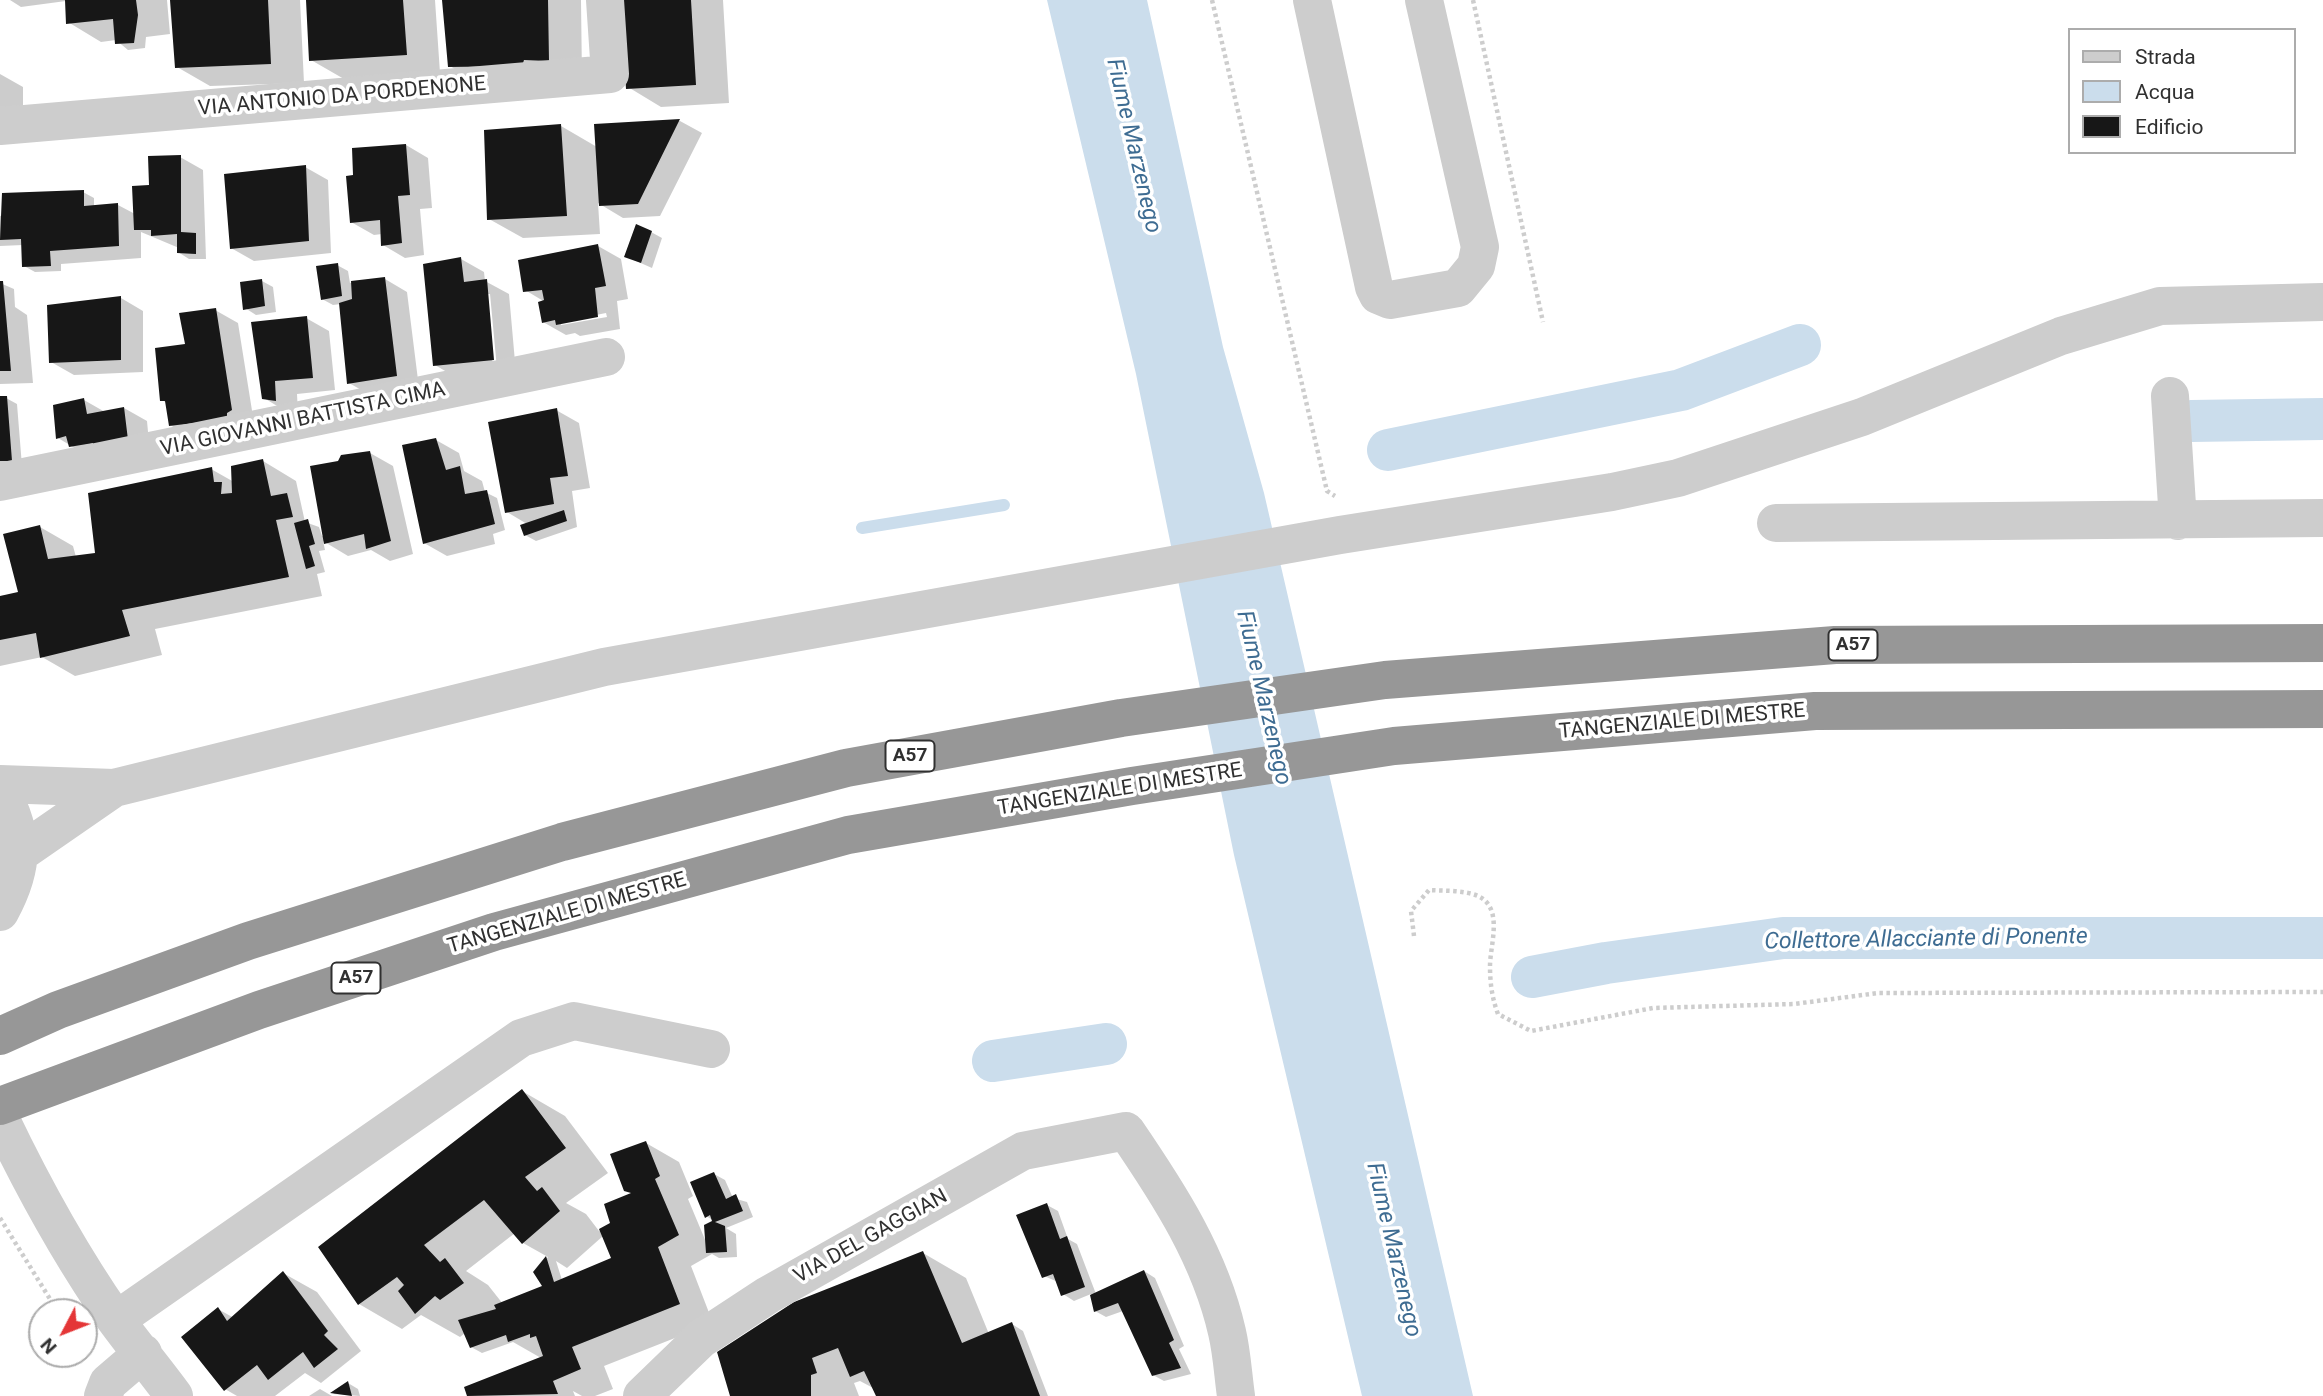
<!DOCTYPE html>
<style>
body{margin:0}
#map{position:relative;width:2323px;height:1396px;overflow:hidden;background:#fff;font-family:Roboto,sans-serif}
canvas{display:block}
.legend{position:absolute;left:2068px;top:28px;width:228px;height:126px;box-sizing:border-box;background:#fff;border:2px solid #acacac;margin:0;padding:9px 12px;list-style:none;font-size:21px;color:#303030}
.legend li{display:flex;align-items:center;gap:14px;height:35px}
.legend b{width:35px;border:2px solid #acacac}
.north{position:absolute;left:28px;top:1298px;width:70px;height:70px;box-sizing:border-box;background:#fff;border:2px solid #acacac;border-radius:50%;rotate:228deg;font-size:19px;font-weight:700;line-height:28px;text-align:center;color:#303030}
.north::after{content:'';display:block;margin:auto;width:24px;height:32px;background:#e43637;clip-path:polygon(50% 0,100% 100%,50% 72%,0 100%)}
</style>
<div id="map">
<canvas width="2323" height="1396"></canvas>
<ul class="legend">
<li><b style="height:9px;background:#cdcdcd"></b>Strada</li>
<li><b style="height:19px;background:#cbddec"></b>Acqua</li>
<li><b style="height:19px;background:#171717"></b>Edificio</li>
</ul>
<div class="north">N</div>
</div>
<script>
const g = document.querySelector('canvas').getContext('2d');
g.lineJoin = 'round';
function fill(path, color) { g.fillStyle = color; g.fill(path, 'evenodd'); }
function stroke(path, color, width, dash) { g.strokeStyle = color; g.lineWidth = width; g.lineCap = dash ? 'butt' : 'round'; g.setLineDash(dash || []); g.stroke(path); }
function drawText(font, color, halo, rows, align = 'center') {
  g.font = font + ' Roboto,sans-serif'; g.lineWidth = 7; g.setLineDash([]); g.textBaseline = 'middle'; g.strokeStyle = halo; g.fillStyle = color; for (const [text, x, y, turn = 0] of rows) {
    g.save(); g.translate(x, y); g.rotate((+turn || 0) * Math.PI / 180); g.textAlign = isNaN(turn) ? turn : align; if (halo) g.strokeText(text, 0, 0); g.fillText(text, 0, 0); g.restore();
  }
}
fill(new Path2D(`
 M1047,0H1147L1223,347L1264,493L1473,1396H1362L1234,855L1136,374Z`), '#cbddec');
fill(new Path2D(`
 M10,0H167L170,34L146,37L145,48L128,50L116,40L101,42L68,22L66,1L21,7Z
 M171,0H300L304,83L210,86L177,67Z
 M308,0H435L440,73L344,79L311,60Z
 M444,0H581L582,79L483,86L450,66Z
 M621,0H723L729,103L661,107L628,87Z
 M0,74L23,87V132L0,134Z
 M680,121L702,133L660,216L623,218L598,203L600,234L523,238L489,219L561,126L597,147L595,126Z
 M406,145L428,158L432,208L420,209L424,255L405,258L383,245L382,234L374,235L351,222L355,177Z
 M180,157L203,170L206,259H189L178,252L179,248L141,232V258L61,264V271L35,272L24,266L23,245L0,246V216L83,192L94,198V207L118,205L135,214L151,187Z
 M305,167L328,180L331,253L254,261L231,248Z
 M651,232L662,238L652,268L627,257Z
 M598,246L621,259L628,299L617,301L620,329L580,336L575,333L566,335L543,322L545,302L525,290ZM606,313L607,317L561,325V322Z
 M461,259L484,272L485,281L509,294L516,373L457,378L435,365ZM486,294H490L497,369H493Z
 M337,265L348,271L350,283L385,279L407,292L419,388L372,396L349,383L341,304L333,305L322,299Z
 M262,281L273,287L276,312L256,315L245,308Z
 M0,283L14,289L15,307L27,315L33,383L0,384Z
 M121,298L143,311V372L74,375L51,362Z
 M215,310L238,323L254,423L193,438L170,425L167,403L162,400L187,345Z
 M306,318L329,331L335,390L297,394L298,413L287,412L264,398Z
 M0,398H6L17,404L22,466H0Z
 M84,400L105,412L124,408L147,421L150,453L93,459L58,438Z
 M556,410L579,423L590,488L572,491L577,527L536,541L525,535L527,524L507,512Z
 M436,440L459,453L464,471L482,481L485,492L497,498L505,530L493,534L495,544L447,556L424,543Z
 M370,453L393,466L413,554L390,561L371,550L348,556L323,541L325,550L319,551L325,572L317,574L322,596L155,629L162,655L75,676L42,657L0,666V596L20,594L40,527L73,546L76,557L97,554L211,469L234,482L263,461L296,481L305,522L319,527L322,536H324L340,463Z
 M522,1091L565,1116L608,1173L566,1203L586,1214L599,1231L612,1224L633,1194L646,1143L679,1162L693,1196L688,1199L706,1242V1226L716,1222L706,1216L714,1174L725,1180L733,1198L747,1202L753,1217L726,1228L736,1234L737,1257L719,1258L712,1254L691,1266L713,1323L604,1366L613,1389L595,1396H582L573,1391L575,1396H469L466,1388L541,1358L513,1342L482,1353L471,1347L465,1333L460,1337L421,1315L402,1329L359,1304ZM515,1233L523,1243L548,1257L535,1272L544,1287L503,1304L488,1285L466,1271ZM603,1236L613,1259L562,1280L556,1261L567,1268Z
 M1047,1205L1058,1211L1068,1239L1077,1244L1096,1294L1144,1271L1155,1278L1184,1346L1179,1349L1191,1374L1164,1381L1153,1375L1123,1311L1106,1317L1095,1311L1091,1294L1074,1301L1063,1294L1058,1282L1044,1276Z
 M923,1253L966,1278L989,1334L1012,1324L1023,1331L1048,1396H878L875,1389L860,1381L854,1383L859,1396H732Z
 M283,1273L317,1292L361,1351L321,1383L305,1373L275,1396H237L225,1389L218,1309L234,1318Z
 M348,1383L358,1389L360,1396L333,1394Z
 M320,1389L332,1396H309Z`), '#0003');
stroke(new Path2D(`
 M862,528L1004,505`), '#cbddec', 12);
stroke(new Path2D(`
 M2191,421L2323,419
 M1388,450L1681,390L1800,345
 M1532,977L1606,963L1783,938H2323
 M993,1061L1106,1044`), '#cbddec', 42);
fill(new Path2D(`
 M65,0H136L138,15L134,43L115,44L113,19L66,24Z
 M170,0H268L271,64L175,68Z
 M306,0H403L407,55L309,61Z
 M442,0H548L549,61L524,60L522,66L448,67Z
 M620,0H691L696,85L626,89Z
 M680,119L638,204L599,206L594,124Z
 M561,124L567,216L487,220L484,130Z
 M406,144L410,195L398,196L402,243L381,246L380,220L350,223L346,176L353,175L352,148Z
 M181,155V232L196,233V254L177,253V234L151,236V230H134L132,186L149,185L148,156Z
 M306,165L309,241L230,249L224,174Z
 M84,190V206L118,203L119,246L50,251L51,266L22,267L21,239L0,240L2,193Z
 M636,224L652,231L641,263L624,257Z
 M598,244L606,286L595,288L598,317L556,325L555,320L542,323L538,302L544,300L542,290L523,292L518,260Z
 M461,257L464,282L487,279L494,360L433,366L423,264Z
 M338,263L342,296L321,300L316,266Z
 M385,277L397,376L347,384L339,303L352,299L351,281Z
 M262,279L265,306L243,310L240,282Z
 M0,281H3L11,371H0Z
 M121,296V360L49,363L47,305Z
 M216,308L232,410L227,413V419L169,426L165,401H160L155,348L185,344L179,313Z
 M307,316L313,378L275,381L276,401L262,399L251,322Z
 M0,396H7L12,461H0Z
 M84,398L87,414L124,407L128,440L94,448L93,443L69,447L66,436L56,439L53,405Z
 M557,408L568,476L550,478L554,504L505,513L488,422Z
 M436,438L446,470L460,466L465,494L487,490L495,524L423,544L402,445Z
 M370,451L391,541L366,549L364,534L324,544L310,466L338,461L341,455Z
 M263,459L271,496L287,493L293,517L276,520L289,577L122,610L130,636L40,658L36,633L0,640V596L18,592L3,534L40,525L48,559L95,553L88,493L212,467L214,482H222L221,494L232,493L231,466Z
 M564,510L567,521L524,536L520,525Z
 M308,519L315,544L309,546L315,566L306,569L294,523Z
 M522,1089L566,1148L525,1177L537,1191L542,1187L560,1211L522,1244L484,1200L424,1245L440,1262L445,1258L464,1283L440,1300L435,1296L415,1314L398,1291L404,1285L397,1277L358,1305L318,1247Z
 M646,1141L660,1176L655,1179L679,1235L658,1247L680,1304L572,1347L581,1369L553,1381L558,1394L467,1396L464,1387L543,1356L536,1336L530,1338V1334L508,1342L506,1335L470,1348L458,1320L496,1309L494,1305L542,1286L533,1272L546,1256L554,1282L611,1258L599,1229L610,1223L604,1204L631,1193L624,1191L610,1154Z
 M714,1172L726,1199L736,1194L743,1211L715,1222L725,1226L727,1252L706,1253L704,1225L712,1221L710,1215L705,1218L690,1182Z
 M1047,1203L1060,1239L1067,1236L1085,1287L1061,1296L1053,1274L1042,1278L1016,1215Z
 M923,1251L962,1343L1012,1322L1040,1396H876L864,1371L850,1377L838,1348L812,1358L817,1373L811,1375V1396H730L717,1352L794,1302Z
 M1144,1270L1174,1340L1169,1343L1181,1368L1152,1376L1118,1303L1094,1312L1090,1295Z
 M283,1271L328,1331L324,1335L338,1349L314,1368L303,1352L268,1380L257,1365L224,1391L181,1337L218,1307L227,1321Z
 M348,1381L352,1396L330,1393Z`), '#171717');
stroke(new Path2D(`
 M1212,0L1327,491L1335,496
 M1473,0L1543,322
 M1414,936L1411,911L1429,890C1444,891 1464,890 1478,896C1504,908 1490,945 1490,966C1490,983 1492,998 1498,1014L1531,1031L1653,1008L1794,1004L1878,993L2323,992
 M0,1218L58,1312`), '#cdcdcd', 4.5, [3.5, 3.5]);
stroke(new Path2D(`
 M1312,0L1374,287L1378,295L1390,300L1458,288L1476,266L1480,247L1424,0
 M0,126L610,74L605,0
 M2170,396L2178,521
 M0,482L606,357
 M1776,523L2323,518
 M0,784L114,788L604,667L1340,535L1612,492L1678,478L1862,417L2061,336L2160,306L2323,302
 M0,789C25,835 25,866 0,912
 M20,853L114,788
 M0,1118C33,1187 71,1256 115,1319C134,1345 155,1370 174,1396
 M116,1320L521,1038L574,1021L711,1049
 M103,1396L108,1383L143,1353
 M642,1396L701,1339L768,1295L1023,1151L1126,1131C1169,1194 1210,1257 1227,1332C1232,1353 1233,1375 1236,1396`), '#cdcdcd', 38);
stroke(new Path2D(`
 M0,1036L58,1010L248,941L562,842L846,768L1121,718L1385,680L1835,645L2323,643
 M0,1106L259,1010L494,932L848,835L1132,786L1394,746L1815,711L2323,709`), '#979797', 38);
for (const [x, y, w] of [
 [1853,645,49],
 [910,756,49],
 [356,978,49]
]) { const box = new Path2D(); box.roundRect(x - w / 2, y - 15.5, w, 31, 5); g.fillStyle = '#fff'; g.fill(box); stroke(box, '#303030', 2); }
drawText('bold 19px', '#303030', null, [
 ["A57",1853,645],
 ["A57",910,756],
 ["A57",356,978]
]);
drawText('21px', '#303030', '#fff', [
 ["VIA ANTONIO DA PORDENONE",342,97,-5],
 ["VIA GIOVANNI BATTISTA CIMA",303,420,-12],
 ["TANGENZIALE DI MESTRE",1682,722,-5],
 ["TANGENZIALE DI MESTRE",1120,790,-9],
 ["TANGENZIALE DI MESTRE",567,914,-16],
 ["VIA DEL GAGGIAN",871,1237,-29]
]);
drawText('italic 23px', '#3e6c92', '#fff', [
 ["Fiume Marzenego",1133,146,77],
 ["Fiume Marzenego",1263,698,77],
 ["Collettore Allacciante di Ponente",1926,940,-1],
 ["Fiume Marzenego",1393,1250,77]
]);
</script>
